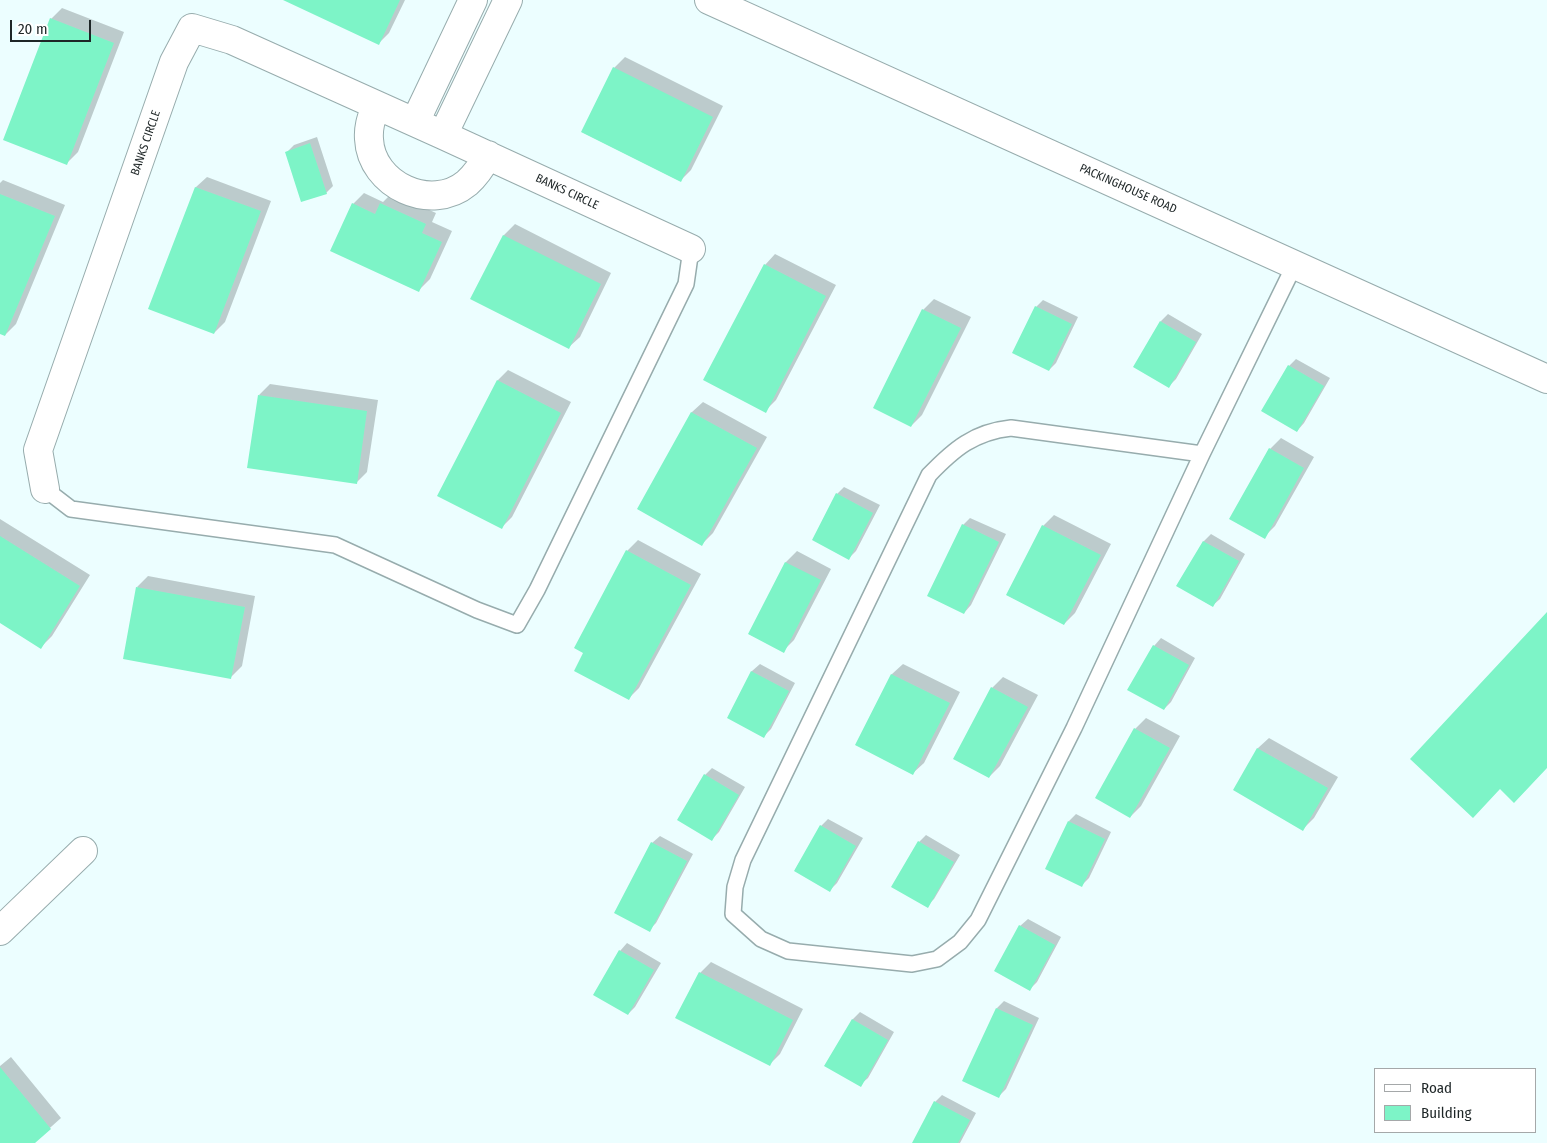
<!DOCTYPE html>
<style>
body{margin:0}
#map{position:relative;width:1547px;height:1143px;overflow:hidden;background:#ecfeff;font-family:"Fira Sans Condensed",sans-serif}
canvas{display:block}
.legend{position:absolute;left:1374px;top:1068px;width:162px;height:65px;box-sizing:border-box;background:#fff;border:1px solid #a5a8a9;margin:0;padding:6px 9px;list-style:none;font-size:15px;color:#1e2627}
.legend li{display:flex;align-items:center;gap:10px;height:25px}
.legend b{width:25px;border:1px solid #a5a8a9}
.scale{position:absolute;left:10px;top:20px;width:81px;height:22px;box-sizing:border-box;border:2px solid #1e2627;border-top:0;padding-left:6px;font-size:15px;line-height:18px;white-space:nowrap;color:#1e2627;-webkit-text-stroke:4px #fff;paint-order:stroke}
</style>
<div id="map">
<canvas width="1547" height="1143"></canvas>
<ul class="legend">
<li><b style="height:6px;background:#fff"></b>Road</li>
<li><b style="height:14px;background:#7df4c7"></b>Building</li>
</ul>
<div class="scale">20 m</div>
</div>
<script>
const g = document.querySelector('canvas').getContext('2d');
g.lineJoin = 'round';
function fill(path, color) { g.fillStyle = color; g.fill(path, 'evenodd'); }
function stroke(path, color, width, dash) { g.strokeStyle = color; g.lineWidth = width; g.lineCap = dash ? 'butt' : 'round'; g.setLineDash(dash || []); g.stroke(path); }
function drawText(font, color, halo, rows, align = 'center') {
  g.font = font + ' "Fira Sans Condensed",sans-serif'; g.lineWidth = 4.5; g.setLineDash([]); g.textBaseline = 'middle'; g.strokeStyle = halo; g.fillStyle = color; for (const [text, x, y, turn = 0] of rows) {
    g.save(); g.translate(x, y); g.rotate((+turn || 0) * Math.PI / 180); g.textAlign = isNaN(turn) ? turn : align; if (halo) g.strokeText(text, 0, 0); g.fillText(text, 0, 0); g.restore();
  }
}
fill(new Path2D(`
 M286,0H405L389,33L379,43Z
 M62,8L124,32L78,152L67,163L51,19Z
 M625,57L723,106L691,170L680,181L582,132L614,68Z
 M317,137L333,186L326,193L287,152L294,145Z
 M207,177L271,201L225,322L214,333L150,309L196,187Z
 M3,180L65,205L16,324L5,335L0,333V183Z
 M364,193L383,202L392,193L436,213L432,222L452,231L430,279L419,290L353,204Z
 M515,224L611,273L580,337L569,347L472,299L504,235Z
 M775,254L836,285L776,400L765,411V265Z
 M934,299L971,317L922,415L911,426L923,310Z
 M1043,300L1078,317L1056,363L1049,370L1036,307Z
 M1168,314L1202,334L1176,379L1169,386L1161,321Z
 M1296,359L1330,378L1304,423L1297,431L1289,366Z
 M508,370L571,402L512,517L501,528L498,380Z
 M270,384L378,400L367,472L356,483L259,395Z
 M703,402L767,437L713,533L702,544L638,509L692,412Z
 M1281,438L1314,457L1275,526L1264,537L1270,449Z
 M844,487L880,505L856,551L849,558L837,494Z
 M1054,515L1111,544L1075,613L1064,624L1007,595L1043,526Z
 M970,518L1006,534L971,605L964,613L963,525Z
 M0,519L90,575L52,636L41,647L0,621Z
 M1211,534L1245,554L1220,599L1212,606L1178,586L1204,541Z
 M638,540L701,574L639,688L628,699L627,551Z
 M797,551L831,569L794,640L783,651L749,634L786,562Z
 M148,576L255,596L242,666L231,677L137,587Z
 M1161,638L1195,658L1171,702L1164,709L1154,646Z
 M760,664L795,683L771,729L764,736L728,717L752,671Z
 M903,664L960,692L924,763L913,773L856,745L892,674Z
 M1003,677L1038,695L1000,766L989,777L992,688Z
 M1146,718L1180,736L1141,806L1130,817L1135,729Z
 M1269,738L1338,777L1314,818L1303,829L1234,790L1258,748Z
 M712,768L745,787L719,832L712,839L705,775Z
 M1076,814L1111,832L1089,878L1082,885L1069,821Z
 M828,819L863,838L837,883L830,890L795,870L821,826Z
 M926,835L960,855L934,899L927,906L919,842Z
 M660,836L693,854L656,923L649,930L652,843Z
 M1028,919L1061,937L1037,982L1030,989L996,970L1020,926Z
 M627,943L661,963L635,1007L628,1014L620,951Z
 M711,962L803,1009L780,1054L769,1065L700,973Z
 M1004,1001L1039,1018L1006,1089L999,1096L997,1008Z
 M860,1012L894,1032L868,1078L860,1085L826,1065L853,1019Z
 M11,1057L61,1118L33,1143H0V1066Z
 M942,1095L976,1113L960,1143H913L935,1102Z`), '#0003');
fill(new Path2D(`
 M283,0H400L379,45Z
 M50,18L114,43L67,165L3,140Z
 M613,67L713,117L681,182L581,132Z
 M310,143L327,194L301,202L285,152Z
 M195,187L261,211L214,334L148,309Z
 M0,194L55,216L5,336L0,334Z
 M352,203L375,214L380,203L426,224L422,233L442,242L419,292L330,251Z
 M503,235L601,284L569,349L470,299Z
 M764,264L826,296L766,413L703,380Z
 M1035,306L1072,324L1049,371L1012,353Z
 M922,309L961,328L911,427L873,408Z
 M1160,321L1196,342L1169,388L1133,367Z
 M1288,365L1324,386L1297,432L1261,411Z
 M497,380L561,413L502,529L437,496Z
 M258,395L367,411L357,484L247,468Z
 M691,412L757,448L702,546L637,509Z
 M1269,448L1304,468L1265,539L1229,519Z
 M836,493L873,513L849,560L812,540Z
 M962,524L999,542L964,614L927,596Z
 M1042,525L1101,555L1064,625L1006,595Z
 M0,536L80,586L41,649L0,623Z
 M1203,541L1239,561L1213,607L1176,586Z
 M626,550L691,585L629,700L574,671L583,653L574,648Z
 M785,562L821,580L784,653L748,634Z
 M136,587L245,607L231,679L123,659Z
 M1547,612V768L1514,803L1500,789L1473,818L1410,759Z
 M1153,645L1189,665L1164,710L1127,690Z
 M751,671L789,691L764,738L727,718Z
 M891,674L950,703L913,775L855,745Z
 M991,687L1028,707L989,778L953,759Z
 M1134,728L1170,748L1130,818L1095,798Z
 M1257,748L1328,788L1303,831L1233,790Z
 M704,774L739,795L712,841L677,820Z
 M1068,821L1105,839L1082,887L1045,869Z
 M820,825L856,846L830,892L794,871Z
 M918,841L954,862L928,908L891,887Z
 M651,842L687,861L650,932L614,913Z
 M1019,925L1055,945L1030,991L994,971Z
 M619,950L654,970L628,1015L593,995Z
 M699,972L793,1020L770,1066L675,1018Z
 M996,1008L1033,1025L999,1098L962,1081Z
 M852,1019L888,1040L861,1087L824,1066Z
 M0,1067L51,1129L35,1143H0Z
 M934,1101L970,1120L958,1143H912Z`), '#7df4c7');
const service = new Path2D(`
 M1202,454L1011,428C974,432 954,449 929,475L743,860L735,887L733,914L761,939L788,951L912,964L937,959L960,942L978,920L1074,728L1202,454L1295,264
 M45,489L71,509L335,545L477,610L517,625L537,590L686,284L691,249`);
const minor = new Path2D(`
 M709,0L1547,379
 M376,105C372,117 368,126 369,139C371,185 431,213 467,183C476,175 482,166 488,155
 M415,122L473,0
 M443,135L508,0
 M45,489L38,450L174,62L192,28L232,40L443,135L691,249
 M0,931L83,851`);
stroke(service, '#97acad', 18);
stroke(minor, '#97acad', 30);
stroke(service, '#fff', 15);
stroke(minor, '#fff', 28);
drawText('12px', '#1e2627', '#fff', [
 ["BANKS CIRCLE",146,143,-71],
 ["PACKINGHOUSE ROAD",1128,189,24],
 ["BANKS CIRCLE",567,192,25]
]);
</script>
